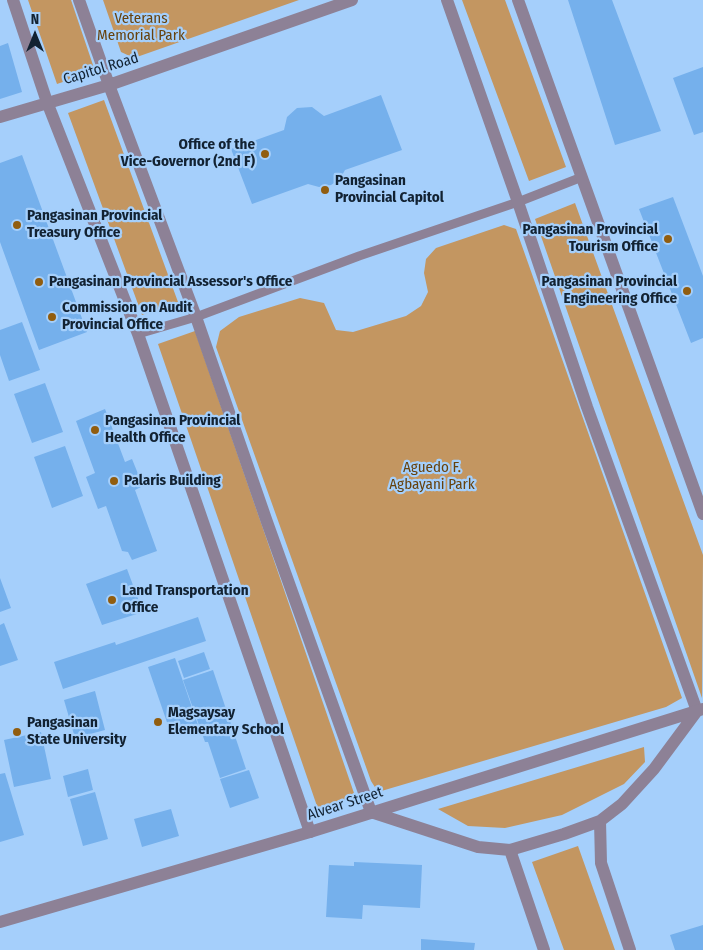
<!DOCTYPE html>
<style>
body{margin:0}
#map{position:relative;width:703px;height:950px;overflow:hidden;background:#a5cffb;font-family:"Fira Sans Condensed",sans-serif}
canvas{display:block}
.north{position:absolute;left:10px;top:10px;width:50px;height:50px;-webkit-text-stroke:4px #a5cffb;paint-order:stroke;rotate:0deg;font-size:14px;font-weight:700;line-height:20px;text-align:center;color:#122232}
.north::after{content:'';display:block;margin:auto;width:18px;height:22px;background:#122232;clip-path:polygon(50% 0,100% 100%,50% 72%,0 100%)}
</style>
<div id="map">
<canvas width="703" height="950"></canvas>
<div class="north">N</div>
</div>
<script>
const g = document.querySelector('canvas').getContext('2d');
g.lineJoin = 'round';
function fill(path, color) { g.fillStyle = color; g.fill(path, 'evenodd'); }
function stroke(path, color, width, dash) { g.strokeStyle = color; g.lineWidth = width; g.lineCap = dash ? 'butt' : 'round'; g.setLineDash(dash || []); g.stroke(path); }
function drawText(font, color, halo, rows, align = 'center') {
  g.font = font + ' "Fira Sans Condensed",sans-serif'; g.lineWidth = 4.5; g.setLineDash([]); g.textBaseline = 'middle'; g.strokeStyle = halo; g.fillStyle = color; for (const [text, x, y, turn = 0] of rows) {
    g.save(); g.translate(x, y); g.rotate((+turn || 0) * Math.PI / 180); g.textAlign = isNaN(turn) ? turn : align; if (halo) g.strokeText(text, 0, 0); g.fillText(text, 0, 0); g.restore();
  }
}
fill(new Path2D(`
 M28,0H71L95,71L57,84Z
 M103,0H299L134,58L121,52Z
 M462,0H505L566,167L529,181Z
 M104,100L178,302L142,315L68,113Z
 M575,203L703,555L702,698L535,219Z
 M504,225L516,229L682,698L666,707L378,792L371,781L216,347L220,331L239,317L300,298L324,303L336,330L353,332L406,316L421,306L428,292L424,273L426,259L436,248Z
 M195,331L355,796L318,809L158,344Z
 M644,747L645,762L624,784L562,815L505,828L468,826L438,809Z
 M578,846L615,950H564L532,862Z`), '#c39661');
fill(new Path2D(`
 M568,0H612L661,131L615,145Z
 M8,43L22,92L0,99V46Z
 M703,67V132L694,135L673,78Z
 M381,95L402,150L345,170L340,179L331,185L319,187L308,184L252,204L231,149L284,130L287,117L297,108L312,107L324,116Z
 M22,155L87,332L39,350L0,242V163Z
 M673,197L703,276V338L691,343L639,209Z
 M22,322L40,370L9,381L0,355V330Z
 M45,383L63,432L32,443L14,394Z
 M105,409L125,462L132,459L143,486L135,490L157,551L132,560L128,552L122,551L106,506L98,509L86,477L95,473L76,421Z
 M65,446L83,496L52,508L34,457Z
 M127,569L143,612L102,625L86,584Z
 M0,578L11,608L0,612Z
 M198,617L206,641L63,689L54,662L115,642L116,645Z
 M4,623L18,660L0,666V625Z
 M204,652L210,669L184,678L178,661Z
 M175,658L198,725L171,734L148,667Z
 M213,670L246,769L220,778L208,742H205L183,680Z
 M95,691L105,730L75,738L64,700Z
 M41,732L51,779L14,787L4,740Z
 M88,769L93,790L68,797L63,776Z
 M249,770L259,798L230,808L220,779Z
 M5,773L24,835L0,842V774Z
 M95,792L108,839L83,846L70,799Z
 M171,809L179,836L142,847L134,819Z
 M354,862L422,865L420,908L363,905L362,919L326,917L329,865L354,866Z
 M703,925V950H675L670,935Z
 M421,939L475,943L474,950H421Z`), '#75b0ec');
stroke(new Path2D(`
 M138,334L196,317L359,256L518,202L582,177`), '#8d8196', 9);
stroke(new Path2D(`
 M13,0L47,102L138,334L310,832
 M79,0L109,85L196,317L267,522L371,812
 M447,0L518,202L587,407L697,711
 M518,0L703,514
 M0,117L109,85L352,0`), '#8d8196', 12);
stroke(new Path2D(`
 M371,812L478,847L510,850L564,834L600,821L622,804L654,769L697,711
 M600,821L601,863L630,950
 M510,850L544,950
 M0,922L310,832L703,709`), '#8d8196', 12);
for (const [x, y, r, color] of [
 [265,154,5,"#915d0f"],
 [325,190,5,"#915d0f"],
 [17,225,5,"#915d0f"],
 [668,239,5,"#915d0f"],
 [39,282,5,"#915d0f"],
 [687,291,5,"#915d0f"],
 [52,317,5,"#915d0f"],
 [95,430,5,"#915d0f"],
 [114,481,5,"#915d0f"],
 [112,600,5,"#915d0f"],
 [158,722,5,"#915d0f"],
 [17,732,5,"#915d0f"]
]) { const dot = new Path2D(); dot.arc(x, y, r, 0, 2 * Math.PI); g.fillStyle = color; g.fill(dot); stroke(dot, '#a5cffb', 2); }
drawText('15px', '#67420d', '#a5cffb', [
 ["Veterans",141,19],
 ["Memorial Park",141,36],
 ["Aguedo F.",432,468],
 ["Agbayani Park",432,485]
]);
drawText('15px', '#122232', '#a5cffb', [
 ["Capitol Road",101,69,-17],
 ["Alvear Street",345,804,-18]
]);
drawText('bold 15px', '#122232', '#a5cffb', [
 ["Office of the",255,145,"right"],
 ["Vice-Governor (2nd F)",255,162,"right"],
 ["Pangasinan",335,181],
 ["Provincial Capitol",335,198],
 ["Pangasinan Provincial",27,216],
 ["Treasury Office",27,233],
 ["Pangasinan Provincial",658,230,"right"],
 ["Tourism Office",658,247,"right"],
 ["Pangasinan Provincial Assessor's Office",49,282],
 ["Pangasinan Provincial",677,282,"right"],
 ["Engineering Office",677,299,"right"],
 ["Commission on Audit",62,308],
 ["Provincial Office",62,325],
 ["Pangasinan Provincial",105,421],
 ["Health Office",105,438],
 ["Palaris Building",124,481],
 ["Land Transportation",122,591],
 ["Office",122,608],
 ["Magsaysay",168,713],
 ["Elementary School",168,730],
 ["Pangasinan",27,723],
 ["State University",27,740]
], 'left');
</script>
